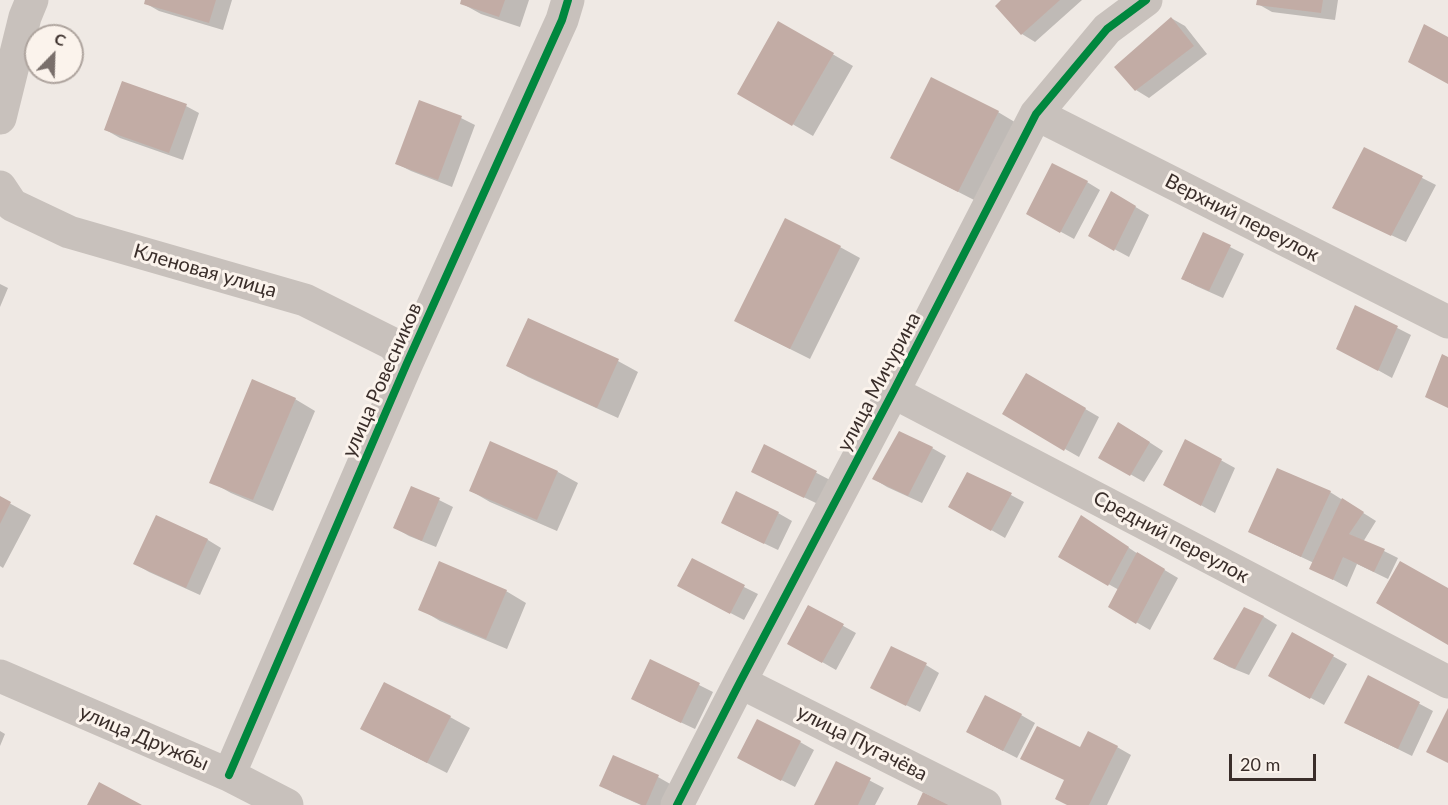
<!DOCTYPE html>
<meta charset="utf-8">
<style>
body{margin:0}
#map{position:relative;width:1448px;height:805px;overflow:hidden;background:#efe9e4;font-family:Lato,sans-serif}
canvas{display:block}
.north{position:absolute;left:24px;top:24px;width:60px;height:60px;box-sizing:border-box;background:#fbf3ec;border:2px solid #aea49e;border-radius:50%;rotate:23deg;font-size:16px;font-weight:700;line-height:24px;text-align:center;color:#3a2e2a}
.north::after{content:'';display:block;margin:auto;width:21px;height:27px;background:#796f6b;clip-path:polygon(50% 0,100% 100%,50% 72%,0 100%)}
.scale{position:absolute;left:1229px;top:754px;width:87px;height:27px;box-sizing:border-box;border:3px solid #3a2e2a;border-top:0;padding-left:8px;font-size:18px;line-height:21px;white-space:nowrap;color:#3a2e2a;-webkit-text-stroke:4px #fbf3ec;paint-order:stroke}
</style>
<div id="map">
<canvas width="1448" height="805"></canvas>
<div class="north">С</div>
<div class="scale">20 m</div>
</div>
<script>
const g = document.querySelector('canvas').getContext('2d');
g.lineJoin = 'round';
function fill(path, color) { g.fillStyle = color; g.fill(path, 'evenodd'); }
function stroke(path, color, width, dash) { g.strokeStyle = color; g.lineWidth = width; g.lineCap = dash ? 'butt' : 'round'; g.setLineDash(dash || []); g.stroke(path); }
function drawText(font, color, halo, rows, align = 'center') {
  g.font = font + ' Lato,sans-serif'; g.lineWidth = 6; g.setLineDash([]); g.textBaseline = 'middle'; g.strokeStyle = halo; g.fillStyle = color; for (const [text, x, y, turn = 0] of rows) {
    g.save(); g.translate(x, y); g.rotate((+turn || 0) * Math.PI / 180); g.textAlign = isNaN(turn) ? turn : align; if (halo) g.strokeText(text, 0, 0); g.fillText(text, 0, 0); g.restore();
  }
}
fill(new Path2D(`
 M146,0H232L223,30L159,11L145,3Z
 M462,0H529L520,27L481,14L461,3Z
 M1004,0H1082L1035,42L1022,34Z
 M1259,0H1338L1335,20L1272,12L1258,4Z
 M1171,18L1185,26L1207,54L1149,98L1136,90Z
 M779,23L853,66L813,136L739,93Z
 M420,102L461,118L475,125L452,187L411,171L397,164Z
 M186,106L199,113L183,160L120,138L106,130Z
 M998,112L1018,124L978,202L892,158Z
 M1365,149L1436,185L1406,242L1348,215Z
 M1087,182L1100,190L1074,239L1041,221Z
 M1112,193L1149,215L1129,257L1090,236Z
 M1204,234L1244,254L1223,298L1196,286L1183,279Z
 M840,247L860,258L810,359L756,332L736,321Z
 M0,284L8,288L0,307Z
 M1356,307L1411,335L1392,378L1349,354Z
 M528,320L618,361L638,372L618,418L528,377L508,366Z
 M1027,375L1099,417L1079,457L1004,414Z
 M295,399L315,411L273,511L231,493L211,482Z
 M1132,431L1163,451L1144,482L1100,457Z
 M1186,441L1235,468L1215,513L1165,485Z
 M765,446L830,480L818,504L766,479Z
 M932,448L946,456L922,503L887,487L874,479Z
 M558,472L578,483L557,531L490,502L471,491Z
 M1330,492L1376,521L1363,542L1384,551L1398,558L1388,579L1357,564L1347,587L1311,568L1314,563L1263,539Z
 M1011,495L1024,502L1005,538L950,506Z
 M0,498L31,515L3,568L0,566Z
 M439,500L453,507L436,547L409,536L395,528Z
 M778,513L792,521L778,550L736,530Z
 M157,517L208,540L221,548L200,595L149,572L135,564Z
 M1095,525L1141,556L1178,578L1150,630L1110,607L1119,590L1060,557Z
 M744,587L758,594L744,620L692,593Z
 M506,591L526,603L507,649L440,621L420,609Z
 M809,607L856,633L836,670L789,643Z
 M1245,609L1264,617L1277,625L1249,675L1229,667L1215,659Z
 M1293,634L1347,664L1324,705L1283,683Z
 M926,665L939,673L920,712L886,695Z
 M1369,677L1433,711L1412,756L1359,730Z
 M699,685L713,692L695,729L646,706Z
 M1021,715L1035,723L1017,758L982,740Z
 M450,717L470,728L447,773L382,740Z
 M0,731L5,734L0,746Z
 M800,742L814,750L795,787L752,765Z
 M1117,747L1131,755L1107,805H1068L1081,749Z
 M613,757L658,777L672,785L663,805H641L614,793L601,785Z
 M836,763L884,788L875,805H818Z`), '#0003');
fill(new Path2D(`
 M145,0H216L209,23L144,4Z
 M461,0H505L499,17L460,4Z
 M1001,0H1060L1021,35L995,6Z
 M1257,0H1323L1321,13L1256,5Z
 M1171,17L1194,46L1135,91L1114,67Z
 M778,21L834,53L792,126L737,94Z
 M1424,24L1448,37V84L1408,62Z
 M931,77L999,111L958,192L890,158Z
 M122,81L187,104L169,153L104,130Z
 M419,100L462,116L438,180L395,164Z
 M1364,147L1423,176L1391,236L1332,208Z
 M1052,163L1088,181L1060,233L1026,214Z
 M1111,191L1136,206L1114,251L1088,236Z
 M785,218L841,246L790,349L734,321Z
 M1203,232L1231,245L1209,291L1181,279Z
 M1355,305L1398,326L1378,371L1336,349Z
 M528,318L619,359L597,408L506,366Z
 M1442,354L1448,357V408L1425,397Z
 M1026,373L1086,408L1064,451L1002,414Z
 M252,379L296,398L253,500L209,483Z
 M1118,422L1150,442L1130,476L1098,458Z
 M899,431L933,447L908,496L872,479Z
 M1185,439L1222,459L1201,506L1163,485Z
 M490,441L558,471L537,520L469,491Z
 M764,444L817,471L804,498L751,472Z
 M1277,468L1331,491L1301,557L1248,532Z
 M967,472L1012,493L991,531L948,507Z
 M411,486L440,498L422,541L393,528Z
 M736,491L779,512L764,544L721,523Z
 M0,496L11,502L0,524Z
 M1342,498L1364,512L1349,534L1385,549L1374,572L1343,557L1333,580L1309,569Z
 M156,515L208,539L186,588L133,564Z
 M1081,515L1129,547L1108,586L1058,557Z
 M1137,552L1165,569L1136,624L1108,607Z
 M692,558L745,585L730,614L677,586Z
 M439,561L507,590L486,639L418,610Z
 M1400,561L1448,588V645L1376,603Z
 M808,605L844,624L822,663L787,644Z
 M1244,607L1264,616L1235,669L1213,659Z
 M1292,632L1334,655L1310,699L1268,676Z
 M891,646L927,663L906,706L870,688Z
 M650,659L700,683L681,723L631,699Z
 M1368,675L1420,702L1398,749L1344,723Z
 M384,682L451,716L427,763L360,729Z
 M985,695L1022,714L1003,751L966,732Z
 M1448,708V763L1426,752Z
 M757,719L801,741L781,781L737,758Z
 M1037,726L1080,747L1088,731L1118,746L1089,805H1067L1055,799L1064,780L1020,759Z
 M613,755L659,775L646,805H642L599,786Z
 M836,761L871,778L858,805H814Z
 M99,782L142,805H87Z
 M923,792L950,805H917Z`), '#c2aca5');
stroke(new Path2D(`
 M1036,114L1448,322
 M0,118L25,17L32,0
 M0,187L12,205L69,232L305,300L393,344L407,363
 M893,392L1448,682
 M0,676L229,775L287,805
 M740,682L985,805
 M229,775L407,363L562,20L568,0
 M677,805L740,682L893,392L1036,114L1107,29L1146,0`), '#c8c1bc', 33);
stroke(new Path2D(`
 M229,775L407,363L562,20L568,0
 M677,805L740,682L893,392L1036,114L1107,29L1146,0`), '#00873e', 8);
drawText('20px', '#3a2e2a', '#fbf3ec', [
 ["Верхний переулок",1242,218,27],
 ["Кленовая улица",205,271,16],
 ["улица Ровесников",382,380,-66],
 ["улица Мичурина",879,382,-62],
 ["Средний переулок",1171,537,28],
 ["улица Дружбы",144,738,23],
 ["улица Пугачёва",862,743,27]
]);
</script>
